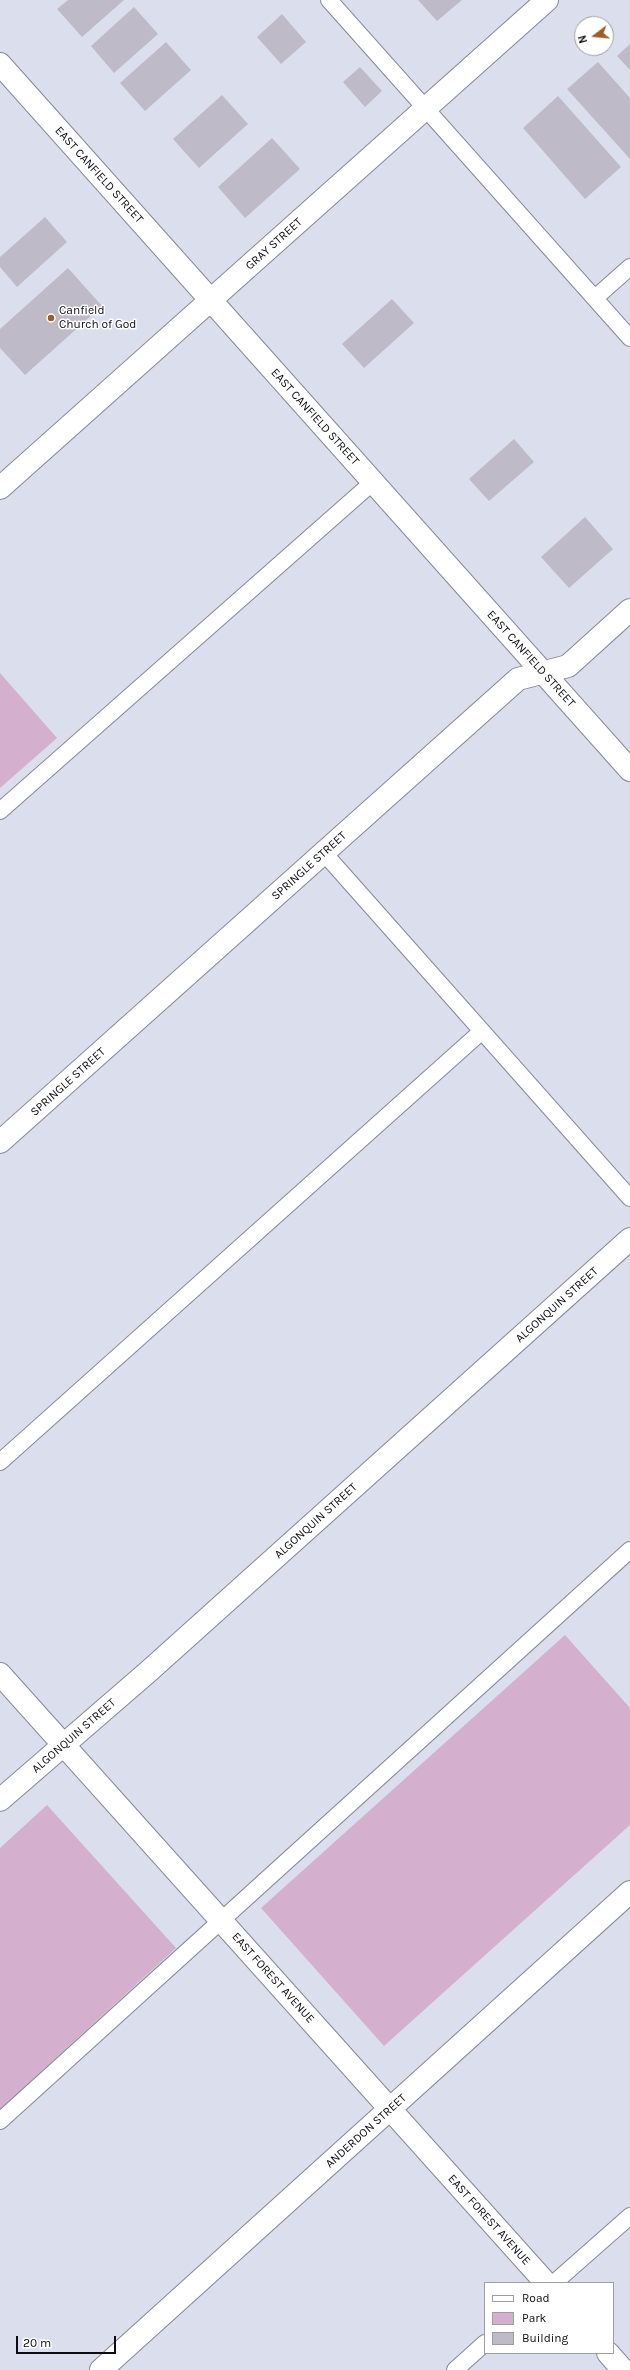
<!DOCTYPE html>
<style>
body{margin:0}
#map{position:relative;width:630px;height:2370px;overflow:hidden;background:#dbdeed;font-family:Karla,sans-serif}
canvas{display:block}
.legend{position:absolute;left:484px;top:2282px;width:130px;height:72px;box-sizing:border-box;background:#fff;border:1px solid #9e9ea0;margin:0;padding:5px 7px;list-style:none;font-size:12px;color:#0c0d12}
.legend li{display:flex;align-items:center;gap:8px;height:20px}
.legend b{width:20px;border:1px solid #9e9ea0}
.north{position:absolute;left:574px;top:16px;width:40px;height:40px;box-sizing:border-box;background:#fff;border:1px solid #9e9ea0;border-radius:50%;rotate:254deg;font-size:11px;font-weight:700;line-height:16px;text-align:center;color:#0c0d12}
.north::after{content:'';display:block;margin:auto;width:14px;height:18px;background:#9e5e27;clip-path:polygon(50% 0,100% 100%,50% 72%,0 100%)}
.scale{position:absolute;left:16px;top:2336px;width:100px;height:18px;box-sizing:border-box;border:2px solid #0c0d12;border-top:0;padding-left:5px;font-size:12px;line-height:14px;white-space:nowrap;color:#0c0d12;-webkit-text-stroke:3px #fff;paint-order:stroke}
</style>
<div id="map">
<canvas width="630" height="2370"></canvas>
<ul class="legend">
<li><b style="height:5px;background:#fff"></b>Road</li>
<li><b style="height:11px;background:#d5b0ce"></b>Park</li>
<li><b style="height:11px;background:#bfbac8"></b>Building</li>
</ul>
<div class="north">N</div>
<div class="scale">20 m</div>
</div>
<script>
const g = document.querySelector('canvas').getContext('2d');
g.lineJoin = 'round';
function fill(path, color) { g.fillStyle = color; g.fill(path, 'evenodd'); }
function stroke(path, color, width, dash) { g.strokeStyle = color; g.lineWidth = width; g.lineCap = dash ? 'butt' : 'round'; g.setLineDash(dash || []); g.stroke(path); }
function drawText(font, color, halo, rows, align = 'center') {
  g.font = font + ' Karla,sans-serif'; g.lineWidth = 3; g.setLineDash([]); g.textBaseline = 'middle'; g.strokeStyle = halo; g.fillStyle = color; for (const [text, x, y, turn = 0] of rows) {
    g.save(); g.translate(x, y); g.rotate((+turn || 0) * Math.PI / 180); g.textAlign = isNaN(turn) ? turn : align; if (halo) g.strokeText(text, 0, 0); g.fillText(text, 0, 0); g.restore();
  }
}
fill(new Path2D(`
 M0,673L57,738L0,788Z
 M565,1635L630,1708V1825L384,2046L261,1908Z
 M47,1805L176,1948L0,2109V1848Z`), '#d5b0ce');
fill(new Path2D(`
 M68,0H124L82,37L57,9Z
 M418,0H462L437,21Z
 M134,7L158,34L114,73L91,46Z
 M282,14L306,42L281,64L257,37Z
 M166,42L191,70L145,111L120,83Z
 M630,44V70L617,56Z
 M598,62L630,98V159L567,89Z
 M360,67L382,91L365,107L343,82Z
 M222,95L248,124L199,168L173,139Z
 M558,96L621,167L585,199L523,128Z
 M272,138L300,169L245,218L218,187Z
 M45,217L67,242L17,287L0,267V257Z
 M68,268L102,306L25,375L0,348V329Z
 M392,299L414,323L364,368L342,344Z
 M514,439L534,462L489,501L469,479Z
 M585,517L613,549L569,588L541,557Z`), '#bfbac8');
const service = new Path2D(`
 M329,0L630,338
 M595,298L630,267
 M0,811L373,482
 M324,853L630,1198
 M0,1462L482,1031
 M0,2121L630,1550
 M554,2283L630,2216
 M455,2370L485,2343`);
const minor = new Path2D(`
 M0,64L630,770
 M0,488L547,0
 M0,1142L518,679L568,666L630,610
 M0,1674L546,2283
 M0,1800L149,1671L630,1239
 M608,2353L623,2370
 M101,2370L630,1892`);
stroke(service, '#858895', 18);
stroke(minor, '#858895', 24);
stroke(service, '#fff', 16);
stroke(minor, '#fff', 22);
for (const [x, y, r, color] of [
 [51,318,4,"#9e5e27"]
]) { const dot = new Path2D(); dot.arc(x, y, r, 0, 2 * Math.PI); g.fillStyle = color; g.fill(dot); stroke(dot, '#fff', 1.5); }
drawText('12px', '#0c0d12', '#fff', [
 ["EAST CANFIELD STREET",99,175,48],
 ["GRAY STREET",274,244,-42],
 ["EAST CANFIELD STREET",315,417,48],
 ["EAST CANFIELD STREET",531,659,48],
 ["SPRINGLE STREET",309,866,-42],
 ["SPRINGLE STREET",68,1082,-42],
 ["ALGONQUIN STREET",557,1305,-42],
 ["ALGONQUIN STREET",316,1521,-42],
 ["ALGONQUIN STREET",74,1736,-41],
 ["EAST FOREST AVENUE",273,1978,48],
 ["ANDERDON STREET",366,2131,-42],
 ["EAST FOREST AVENUE",489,2220,48]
]);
drawText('12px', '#0c0d12', '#fff', [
 ["Canfield",59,311],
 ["Church of God",59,325]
], 'left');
</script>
